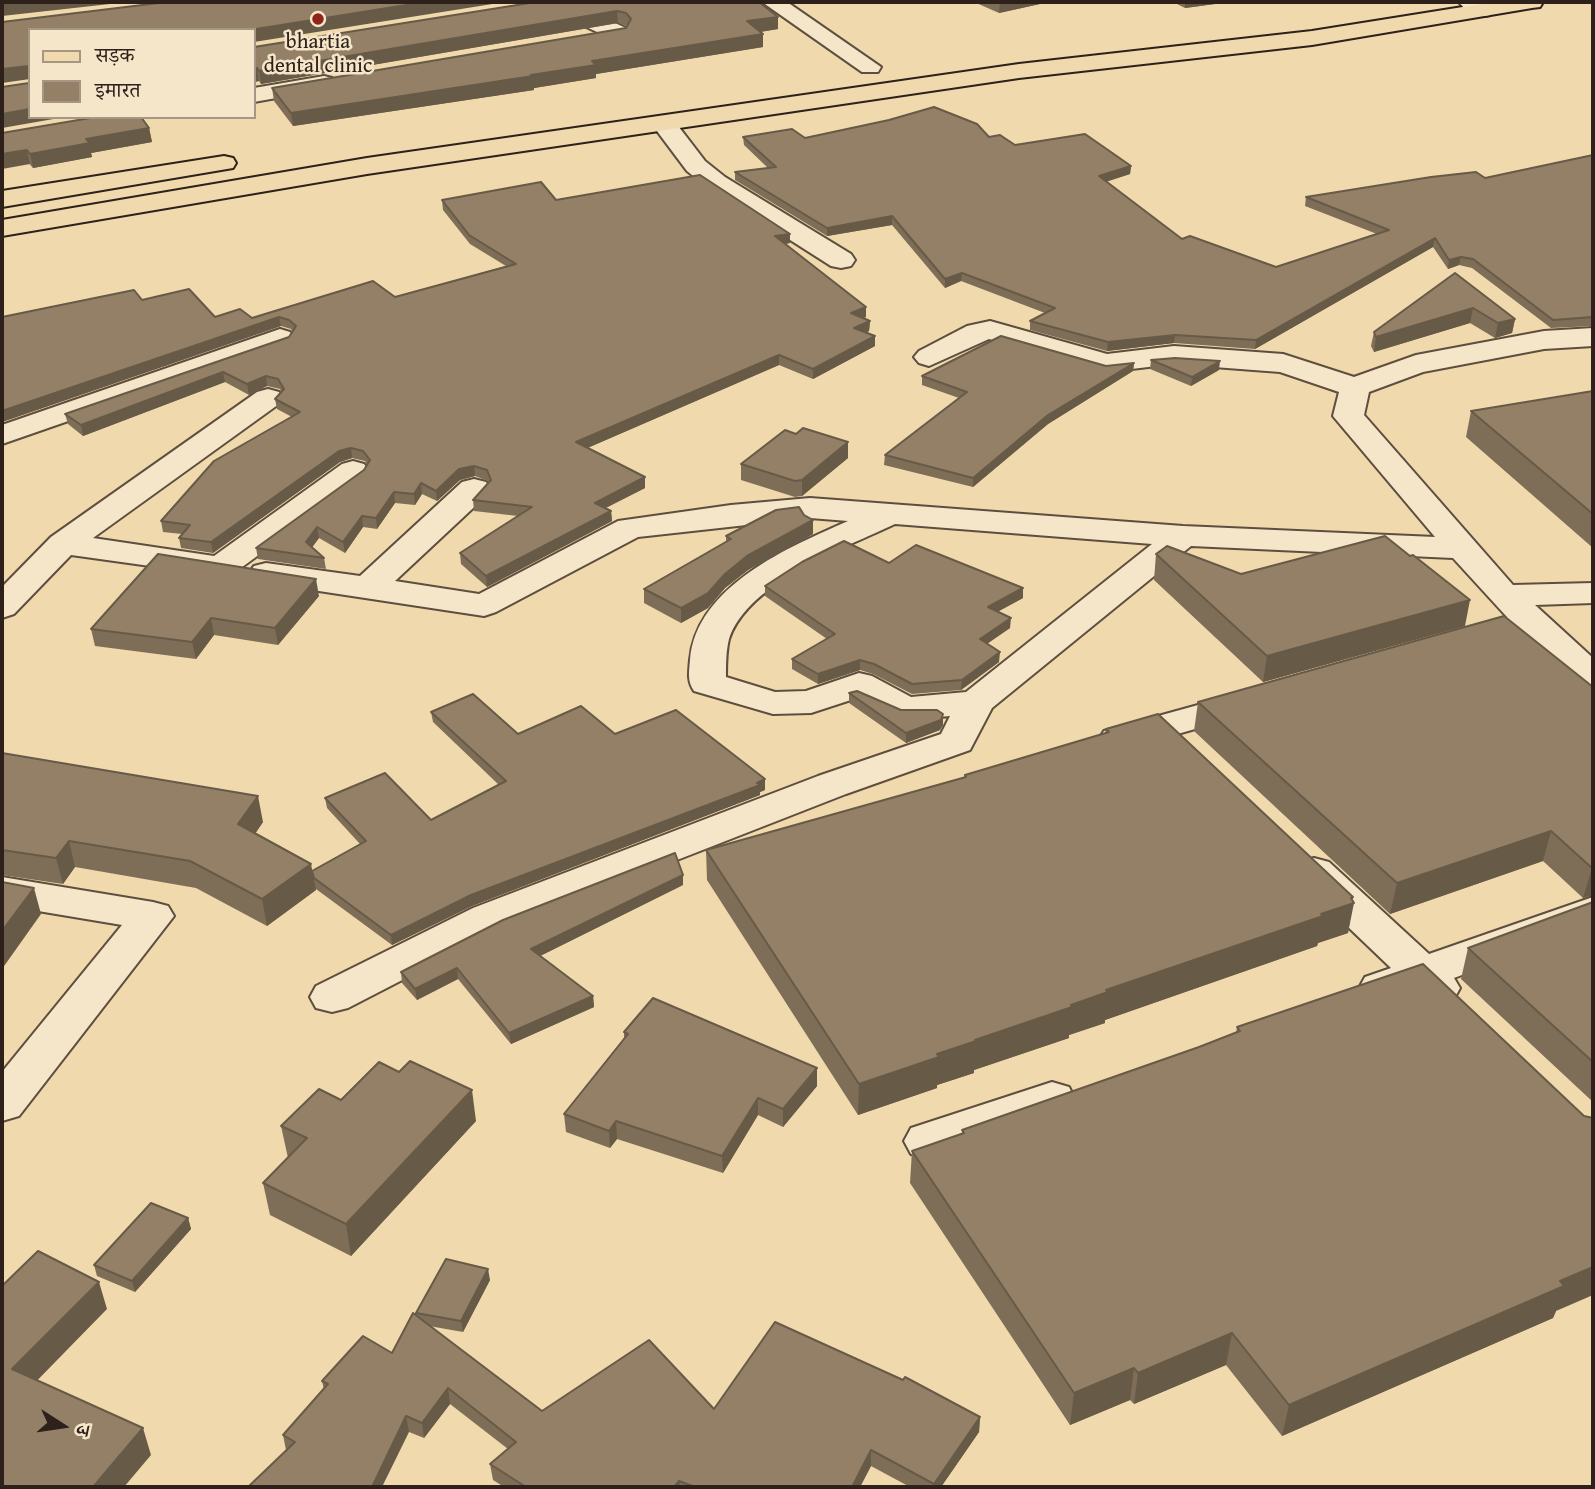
<!DOCTYPE html>
<meta charset="utf-8">
<style>
body{margin:0}
#map{position:relative;width:1595px;height:1489px;overflow:hidden;background:#f0d9ac;font-family:"Gentium Book Plus","Noto Serif Devanagari",serif}
canvas{display:block}
.frame{position:absolute;inset:0;border:4px solid #2e201b;pointer-events:none}
.legend{position:absolute;left:28px;top:28px;width:228px;height:91px;box-sizing:border-box;background:#f5e6c9;border:2px solid #a59783;margin:0;padding:9px 12px;list-style:none;font-size:21px;color:#2e201b}
.legend li{display:flex;align-items:center;gap:14px;height:35px}
.legend b{width:35px;border:2px solid #a59783}
.north{position:absolute;left:28px;top:1391px;width:70px;height:70px;-webkit-text-stroke:5px #f5e6c9;paint-order:stroke;rotate:102deg;font-size:19px;font-weight:700;line-height:28px;text-align:center;color:#2e201b}
.north::after{content:'';display:block;margin:auto;width:24px;height:32px;background:#2e201b;clip-path:polygon(50% 0,100% 100%,50% 72%,0 100%)}
</style>
<div id="map">
<canvas width="1595" height="1489"></canvas>
<div class="frame"></div>
<ul class="legend">
<li><b style="height:9px;background:#f0d9ac"></b>सड़क</li>
<li><b style="height:19px;background:#938066"></b>इमारत</li>
</ul>
<div class="north">उ</div>
</div>
<script>
const g = document.querySelector('canvas').getContext('2d');
g.lineJoin = 'round';
function stroke(path, color, width, dash) { g.strokeStyle = color; g.lineWidth = width; g.lineCap = dash ? 'butt' : 'round'; g.setLineDash(dash || []); g.stroke(path); }
function fill(path, color) { g.fillStyle = color; g.fill(path, 'evenodd'); }
function drawText(font, color, halo, rows, align = 'center') {
  g.font = font + ' "Gentium Book Plus",serif'; g.lineWidth = 5; g.setLineDash([]); g.textBaseline = 'middle'; g.strokeStyle = halo; g.fillStyle = color; for (const [text, x, y, turn = 0] of rows) {
    g.save(); g.translate(x, y); g.rotate((+turn || 0) * Math.PI / 180); g.textAlign = isNaN(turn) ? turn : align; if (halo) g.strokeText(text, 0, 0); g.fillText(text, 0, 0); g.restore();
  }
}
const minor = new Path2D(`
 M540,2H568L626,28L629,33L626,38H610L543,7Z
 M762,2H787L881,67L878,72H862Z
 M1459,2H1484L1493,10L1490,15C1478,18 1466,12 1459,2Z
 M324,76L332,78L336,83L332,88L254,102V88Z
 M663,116L672,118L705,161L725,177L851,254L855,260L851,266L841,268L831,266L707,187L687,171L651,123L654,118Z
 M990,321L1107,354L1174,346L1283,354L1354,377L1416,355L1544,331L1593,328V346L1544,349L1423,372L1369,392L1364,415L1513,585L1593,583V603L1535,605L1593,658V688L1580,685L1525,634L1465,651L1452,648L1447,640L1452,632L1507,617L1453,558L1191,546L992,708L970,750L846,794L503,928L348,1008L332,1012L316,1008L310,997L316,986L473,908L818,776L941,734L950,716C901,721 900,722 857,698L811,713L773,714L694,691C687,681 689,672 690,660C696,586 789,547 848,521L810,518L638,537L496,612L484,616L266,583L254,580L249,573L254,566L266,563L360,576L462,482L474,479L486,482L490,489L486,496L395,581L479,594L618,521L731,505L810,498L1183,526L1435,537L1333,416L1339,392L1280,372L1174,364L1106,372L989,339L929,366L919,363L914,357L919,351L967,326ZM895,524L1152,544L966,692L911,697L872,676L859,673L806,691L775,692L726,677C726,664 726,651 729,639C748,582 845,548 895,524Z
 M280,329L290,332L295,338L290,344L2,444V425Z
 M268,389L279,392L283,398L279,404L93,538L214,556L342,464L353,461L364,464L369,471L364,478L234,573L222,576L71,555L14,614L2,618V587L51,537L257,392Z
 M1245,692L1258,695L1264,703L1258,711L1118,751L1104,747L1099,739L1104,731Z
 M1314,858L1329,862L1429,954L1593,897V926L1454,978L1460,988L1454,999C1438,1003 1427,1004 1415,992L1381,1003L1365,999L1359,988L1365,977L1391,968L1299,880L1293,871L1299,862Z
 M2,877L153,902L168,906L174,916L19,1116L2,1121V1072L122,925L2,905Z
 M1052,1082L1069,1087L1075,1099L1069,1111L928,1159L911,1154L904,1141L911,1128Z`);
const primary = new Path2D(`
 M1494,2H1543L1540,7L1532,8L1312,45L1019,78L367,174L2,236V220L367,158L1019,64L1312,31Z
 M224,156L233,158L236,163L233,168L2,207V191Z`);
stroke(minor, '#5e4e3f', 4);
stroke(primary, '#2e201b', 4);
fill(minor, '#f5e6c9');
fill(primary, '#f0d9ac');
fill(new Path2D(`
 M536,2L778,17V29L760,32L763,34V47L596,74V78L534,88V90L293,126L274,101L272,88L626,28L627,26L618,23L261,84L259,81L254,82V47Z
 M974,2H1049L999,13Z
 M1173,2H1230L1185,8Z
 M149,128L152,142L91,153L92,157L33,168L2,133Z
 M743,137H989L1015,145L1131,166L1130,174L1106,182L1182,239L1276,267L1377,234L1305,206L1306,197L1485,178L1593,155V326L1551,328L1472,268L1459,265L1448,269L1433,247L1255,349L1174,343L1107,351L1030,330V321L1045,313L961,281L945,288L892,225L827,236L735,180V172L768,168L744,145Z
 M442,200H556L790,234V243L785,244L866,317L863,318L870,321L869,331L866,333L875,346L813,379L779,365L587,448L645,488L606,508L611,511L612,521L487,587L461,564L460,553L518,516L474,511L473,500L489,482L488,481L475,476L460,480L437,501L422,494L415,505L395,503L377,529L363,527L345,553L319,538L312,547L324,558L326,569L258,559L256,548L364,470L367,465L365,461L352,458L340,462L213,553L181,548L179,538L182,534L163,532L161,521L292,417L277,409L275,399L281,392L280,389L267,386L249,395L225,382L83,436L68,424L65,414L289,337L292,331L291,329L281,326L2,422V317L142,300L215,317L252,318L395,297L506,266L470,244L443,210Z
 M1455,273L1515,319L1512,333L1495,338L1470,323L1374,352L1371,346L1374,332Z
 M1151,360L1219,370L1191,386L1150,369Z
 M1134,363L1133,371L1048,424L973,487L884,465L885,455L959,398L922,385V376L1106,366Z
 M1593,391V548L1466,437L1471,411Z
 M796,434L848,458L802,496L795,497L741,480V464Z
 M813,534L748,570L725,588L708,608L681,623L644,603V589L726,542V536Z
 M1156,554L1241,574L1465,626L1263,682L1154,580Z
 M889,563L1023,588V598L997,612L1010,628L987,644L999,662L961,690L912,694L873,674L860,670L818,684L792,669V659L827,639L765,596V586Z
 M319,596L278,645L214,635L196,659L95,646L91,629Z
 M1593,687V895L1583,898L1543,861L1390,914L1194,731L1198,702Z
 M849,693L901,710L943,714V725L940,730L906,743L849,703Z
 M431,712L518,734H615L765,790L760,792V795L472,906L392,945L316,889V890L267,926L196,888L75,867L63,884L2,875V753L263,822L255,834L312,871L360,844L327,808L325,798L431,820L499,785L433,722Z
 M1106,729L1353,901L1348,933L1318,943L1317,946L1105,1020V1023L1069,1035V1038L974,1070V1073L937,1085V1088L858,1115L707,880L706,850L964,777L965,775L1105,733Z
 M683,885L540,956L593,996L594,1007L511,1044L458,979L417,1000L402,983L401,972Z
 M1593,902V1102L1461,979L1468,948Z
 M1237,1027L1556,1311L1553,1318L1282,1436L1226,1365L1134,1404L1130,1400L1070,1425L910,1183L912,1151L962,1134V1130L1199,1047L1236,1033Z
 M624,1032L817,1086L783,1127L758,1115L723,1173L617,1139L610,1148L566,1132L564,1114L624,1038Z
 M341,1100L476,1121L351,1256L270,1215L263,1183L288,1158L281,1126Z
 M188,1218L191,1229L135,1292L97,1276L94,1265Z
 M490,1280L463,1332L429,1326L542,1411L714,1409L980,1417L979,1432L941,1487H910L871,1466L860,1487H504L493,1480L490,1464L508,1449L450,1404L424,1438L409,1432L286,1450L283,1435L324,1390L322,1381L392,1353L417,1317L416,1313Z`), '#7e6e58');
fill(new Path2D(`
 M17,2H128L2,16V3Z
 M425,2H505L254,42V30H250Z
 M1000,2H1049L999,13Z
 M1185,2H1230L1185,8Z
 M617,11L618,23L261,84L259,71Z
 M778,17V29L747,34V21Z
 M763,34V47L596,74V78L534,88V90L293,126L291,113L531,75L592,61Z
 M29,66L30,79L2,83V69Z
 M254,68H257L259,81L254,82Z
 M30,109V117H65L2,128V114Z
 M149,128L152,142L91,153L92,157L33,168L30,154L86,139Z
 M27,150L30,164L2,169V154Z
 M1131,166L1130,174L1098,184L1099,176Z
 M892,216V225L827,236V228Z
 M790,234V243L775,246V236Z
 M1435,238L1433,247L1255,349L1256,340Z
 M1461,257L1459,265L1448,269L1449,260Z
 M962,273L961,281L945,288V279Z
 M866,307V317L851,323V313Z
 M1473,308L1470,323L1374,352L1376,337Z
 M279,317L281,326L2,422V411Z
 M1515,319L1512,333L1495,338L1498,323Z
 M870,321L869,331L854,338V328Z
 M1175,335L1174,343L1107,351L1108,342Z
 M875,336V346L813,379V369Z
 M779,355V365L576,453V442Z
 M1220,361L1219,370L1191,386L1192,377Z
 M1134,363L1133,371L1048,424L973,487V478L1048,415Z
 M223,372L225,382L83,436L81,425Z
 M266,376L267,386L249,395L247,384Z
 M848,442V458L802,496V480Z
 M351,448L352,458L340,462L213,553L211,542L339,451Z
 M474,466L475,476L460,480L437,501L436,491L459,469Z
 M645,477V488L595,513V503Z
 M421,483L422,494L415,505L414,494Z
 M394,492L395,503L377,529L376,518Z
 M611,511L612,521L487,587L486,576Z
 M362,516L363,527L345,553L343,542Z
 M813,520V534L748,570L725,588L708,608L681,623V608L747,556Z
 M317,527L319,538L308,553L306,542Z
 M316,579L319,596L278,645L275,628Z
 M1023,588V598L988,617V607Z
 M1470,600L1465,626L1263,682L1267,656Z
 M211,618L214,635L196,659L192,642Z
 M1011,618L1010,628L979,649L980,639Z
 M1000,652L999,662L961,690L962,680Z
 M860,660V670L818,684V674Z
 M943,714V725L940,730L906,743V733Z
 M765,779V790L760,792V795L472,906L392,945L391,935L471,895Z
 M258,796L263,822L243,851L238,824Z
 M1551,831L1543,861L1390,914L1397,883Z
 M69,841L75,867L63,884L56,858Z
 M311,864L316,890L267,926L262,899Z
 M1593,867V895L1583,898L1592,868Z
 M683,875V885L532,960L531,949Z
 M34,888L41,914L2,969V931Z
 M1353,897L1352,903H1354L1348,933L1318,943L1317,946L1105,1020V1023L1069,1035V1038L974,1070V1073L937,1085V1088L858,1115L859,1084L975,1040L1071,1005L1106,990L1321,914Z
 M457,968L458,979L417,1000L415,989Z
 M593,996L594,1007L511,1044L509,1033Z
 M817,1068V1086L783,1127V1109Z
 M472,1090L476,1121L351,1256L346,1224Z
 M758,1098V1115L723,1173L722,1156Z
 M616,1121L617,1139L610,1148L609,1131Z
 M188,1218L191,1229L135,1292L132,1281Z
 M1593,1267V1295L1556,1311L1553,1318L1282,1436L1289,1405L1560,1281Z
 M488,1269L490,1280L463,1332L461,1321Z
 M99,1282L107,1309L21,1397L12,1369Z
 M1232,1333L1226,1365L1134,1404L1138,1373Z
 M1134,1368L1130,1400L1070,1425L1074,1393Z
 M448,1388L450,1404L424,1438L422,1423Z
 M406,1416L409,1432L382,1487H372Z
 M980,1417L979,1432L941,1487H934V1484Z
 M143,1428L151,1455L124,1487H93Z
 M871,1450V1466L860,1487H852Z
 M679,1481L680,1487H674Z`), '#675a47');
const building = new Path2D(`
 M167,2H425L250,30H30V109L2,114V87L29,83V66L2,69V22Z
 M536,2H759L778,17L747,21L763,34L592,61L596,65L531,75L533,76L291,113L272,88L626,28L631,19L626,13L617,11L259,71L257,68H254V47Z
 M934,107L977,124L989,137L1000,135L1015,145L1085,134L1131,166L1099,176L1182,239L1190,236L1276,267L1389,230L1306,197L1431,177L1476,172L1485,178L1593,155V317L1553,320L1473,259L1461,257L1449,260L1435,238L1256,340L1175,335L1108,342L1030,321L1055,308L962,273L945,279L892,216L827,228L735,172L776,167L743,137L792,129L805,138L889,120Z
 M96,117H141L149,128L86,139L90,143L30,154L27,150L2,154V133Z
 M700,175L790,234L775,236L866,307L851,313L870,321L854,328L875,336L813,369L779,355L576,442L645,477L595,503L611,511L486,576L460,553L532,507L473,500L491,480L487,470L474,466L459,469L436,491L421,483L414,494L394,492L376,518L362,516L343,542L317,527L306,542L324,558L256,548L364,470L370,460L363,451L351,448L339,451L211,542L179,538L190,525L161,521L214,461L300,412L275,399L284,389L278,379L266,376L247,384L223,372L81,425L65,414L289,337L296,326L289,320L279,317L2,411V317L134,290L142,300L189,289L215,317L240,309L252,318L373,281L395,297L516,264L469,235L442,200L541,182L556,200Z
 M1455,273L1515,319L1498,323L1473,308L1376,337L1374,332Z
 M1001,336L1106,366L1134,363L1048,415L973,478L885,455L967,392L922,376Z
 M1175,358L1220,361L1192,377L1151,360Z
 M1593,391V514L1471,411Z
 M803,428L848,442L802,480L795,481L741,464L785,430L796,434Z
 M799,507L804,515L813,520L747,556L725,574L708,593L681,608L644,589L731,539L726,536L776,510Z
 M1385,536L1410,556L1413,555L1470,600L1267,656L1156,554L1167,546L1241,574Z
 M844,541L889,563L916,545L1023,588L988,607L1011,618L980,639L1000,652L962,680L912,684L874,664L860,660L818,674L792,659L835,634L765,586L802,562Z
 M158,554L316,579L275,628L211,618L192,642L91,629Z
 M1504,616L1593,687V867L1592,868L1551,831L1397,883L1198,702Z
 M857,691L901,710H937L943,714L941,720L906,733L849,693Z
 M473,694L518,734L581,706L615,734L676,710L765,779L757,783L760,785L471,895L391,935L314,878L312,871L366,841L325,798L385,773L431,820L506,781L431,712Z
 M1158,714L1353,897L1351,898L1354,903L1321,914L1323,916L1106,990L1108,992L1071,1005L1072,1007L975,1040L976,1041L937,1054L939,1057L859,1084L706,850L966,777L965,775L1109,732L1106,729Z
 M2,753L258,796L238,824L311,864L262,899L190,861L69,841L56,858L2,850Z
 M675,853L683,875L531,949L593,996L509,1033L457,968L415,989L401,972L503,920Z
 M2,882L34,888L2,931Z
 M1593,902V1062L1468,948Z
 M1423,964L1584,1116L1593,1118V1267L1560,1281L1564,1286L1289,1405L1232,1333L1138,1373L1134,1368L1074,1393L912,1151L964,1133L962,1130L1199,1047L1240,1031L1237,1027Z
 M653,998L817,1068L783,1109L758,1098L722,1156L616,1121L609,1131L564,1114L628,1034L624,1032Z
 M410,1061L472,1090L346,1224L263,1183L307,1138L281,1126L319,1089L341,1100L379,1062L399,1072Z
 M151,1203L188,1218L132,1281L94,1265Z
 M38,1251L99,1282L12,1369L143,1428L93,1487H2V1286Z
 M446,1259L488,1269L461,1321L416,1313Z
 M413,1313L542,1411L649,1340L714,1409L775,1322L903,1380L905,1377L980,1417L934,1484L871,1450L852,1487H695L679,1481L674,1487H526L490,1464L516,1442L448,1388L422,1423L406,1416L372,1487H248L295,1442L283,1435L328,1384L322,1381L363,1336L392,1353Z`);
fill(building, '#938066');
stroke(building, '#675a47', 2);
for (const [x, y, r, color] of [
 [318,19,7,"#8f2418"]
]) { const dot = new Path2D(); dot.arc(x, y, r, 0, 2 * Math.PI); g.fillStyle = color; g.fill(dot); stroke(dot, '#f5e6c9', 2.5); }
drawText('21px', '#2e201b', '#f5e6c9', [
 ["bhartia",318,43],
 ["dental clinic",318,67]
]);
</script>
